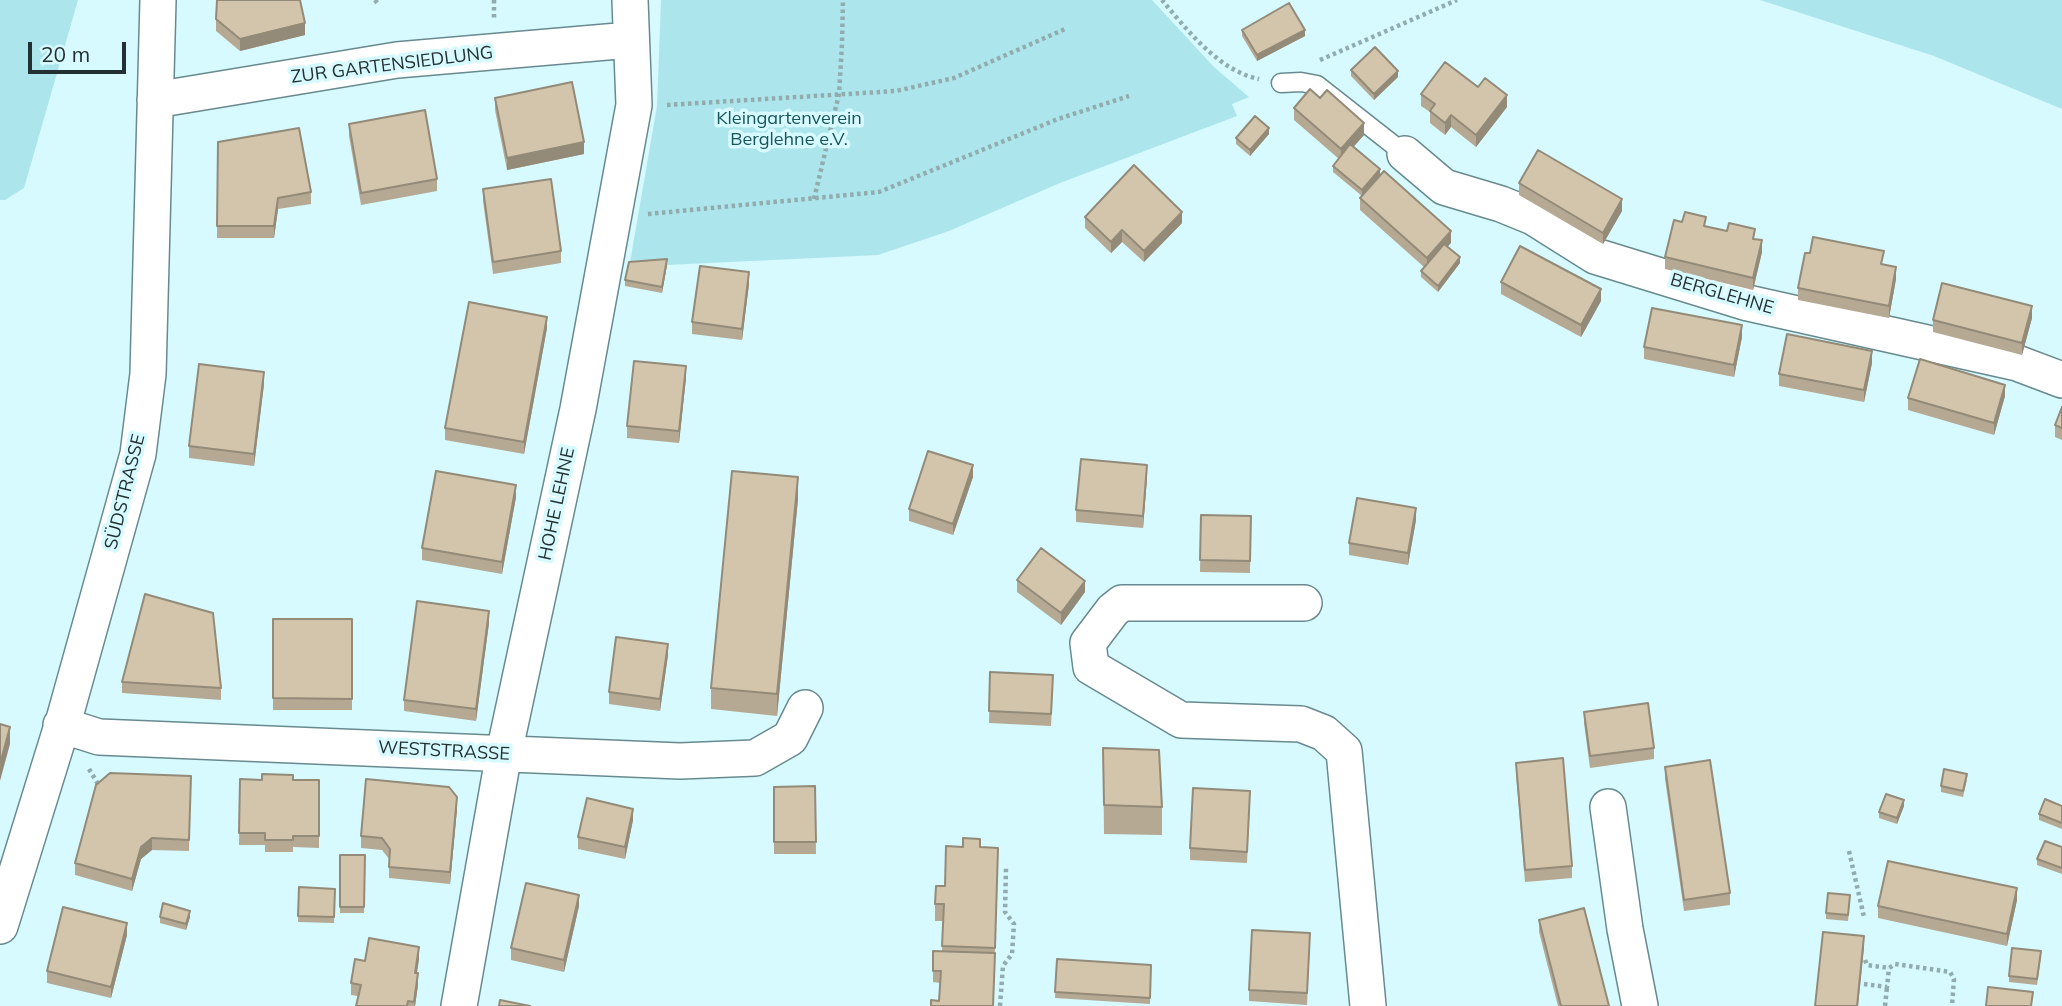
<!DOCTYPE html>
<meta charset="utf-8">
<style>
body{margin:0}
#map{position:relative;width:2062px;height:1006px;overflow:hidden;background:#d6faff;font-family:Mulish,sans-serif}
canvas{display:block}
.scale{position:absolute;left:28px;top:42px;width:98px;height:32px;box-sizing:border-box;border:4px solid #223031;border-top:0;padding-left:9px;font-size:21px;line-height:24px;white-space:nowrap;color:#223031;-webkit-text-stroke:5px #d6faff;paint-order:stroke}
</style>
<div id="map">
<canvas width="2062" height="1006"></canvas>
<div class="scale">20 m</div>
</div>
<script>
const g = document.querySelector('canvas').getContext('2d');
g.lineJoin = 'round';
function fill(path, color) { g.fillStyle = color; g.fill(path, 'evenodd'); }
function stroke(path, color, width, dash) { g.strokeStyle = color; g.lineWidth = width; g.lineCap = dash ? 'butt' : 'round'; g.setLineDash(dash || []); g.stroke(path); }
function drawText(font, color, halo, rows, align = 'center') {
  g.font = font + ' Mulish,sans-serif'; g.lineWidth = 7; g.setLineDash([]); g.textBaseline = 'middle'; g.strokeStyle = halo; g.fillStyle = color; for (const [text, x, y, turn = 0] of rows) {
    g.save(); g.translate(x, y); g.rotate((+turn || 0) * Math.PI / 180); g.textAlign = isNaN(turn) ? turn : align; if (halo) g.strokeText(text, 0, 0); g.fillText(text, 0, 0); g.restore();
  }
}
fill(new Path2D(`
 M0,0H78L24,188L5,200H0Z
 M661,0H1152L1214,67L1249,97L1232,104L1237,116L1060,183L949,231L878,255L667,265L629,268L657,106Z
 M1760,0H2062V109L1934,56Z`), '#ade5ec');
const lane = new Path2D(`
 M1281,83L1301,82L1317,85L1405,154`);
const street = new Path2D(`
 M155,100L397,60L630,40
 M1405,154L1444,187L1501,204L1533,217L1595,256L1748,303L2017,363L2062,380
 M1304,603H1122L1113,610L1088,643L1091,667L1181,720L1301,724L1324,733L1344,751L1368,1006
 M61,725L99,737L680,761L755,758L790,738L805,708
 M1608,807L1625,929L1640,1006
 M0,926L65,716L138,454L148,374L158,0
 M459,1006L504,753L578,409L634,105L630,0`);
stroke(lane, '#688a8e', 21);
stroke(street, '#688a8e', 38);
stroke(new Path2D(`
 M375,0L378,4
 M494,0V19
 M1162,0C1187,30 1219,71 1259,79
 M1320,60L1457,0
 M667,105L896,91L954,78L1065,29
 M814,199L839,94L842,44L843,0
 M648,214L879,192L1058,119L1129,96
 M89,769L101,789
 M1849,851L1864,917
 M1865,960L1867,965L1889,968L1895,964L1950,972L1954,979L1952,1006
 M1864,984L1887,987L1889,968
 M1000,1006L1003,966L1012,954L1014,924L1005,912L1006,868
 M1885,1006L1887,987`), '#90acaf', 4.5, [3.5, 3.5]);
stroke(lane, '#fff', 18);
stroke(street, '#fff', 35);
fill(new Path2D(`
 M216,19L305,35L240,51L216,31Z
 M1242,30L1305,36L1257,61L1242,36Z
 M1351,70L1398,77L1374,100L1351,76Z
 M1478,87L1507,107L1476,147L1451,127L1445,135L1430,123V112L1421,106V94Z
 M495,98L584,154L507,170L495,110Z
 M1294,108L1364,135L1353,147L1380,175L1451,243L1447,246L1460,263L1438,292L1421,277V271L1424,267L1360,210V198L1362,196L1333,172V166L1339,159L1294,120Z
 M349,124L437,179V191L361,205L349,136Z
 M1269,134L1250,156L1236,144V138Z
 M218,142L311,192V204L278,209L274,238H217Z
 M1519,183L1622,211L1603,244L1519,195Z
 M483,189L561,251V263L493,274L483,201Z
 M1085,217L1182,223L1144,262L1122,242L1111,253L1085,228Z
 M1706,227L1755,239L1762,252L1753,290L1665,269V257Z
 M667,265L662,293L625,286V280Z
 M1896,279L1889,318L1798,300V288Z
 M1501,282L1601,301L1581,337L1501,294Z
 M749,284L742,340L692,334V322Z
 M2032,318L2022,355L1933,332V320Z
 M547,328L524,454L445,440V428Z
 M1742,337L1734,377L1644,359V347Z
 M1872,363L1864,402L1779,386V374Z
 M686,378L679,443L627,438V426Z
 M264,384L254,466L189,458V446Z
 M2005,396L1994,435L1908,410V398Z
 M2062,407V440L2055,437V425Z
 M973,477L953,535L909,521V509Z
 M1147,477L1143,528L1076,522V510Z
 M516,497L502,574L422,560V548Z
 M798,499L777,716L711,709V688Z
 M1201,515L1251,516L1250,573L1200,572Z
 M1416,520L1408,565L1349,555V543Z
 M1017,580L1085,592L1061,625L1017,592Z
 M273,619H352V710H273Z
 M489,623L476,721L404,711V700Z
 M668,655L660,711L609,704V692Z
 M990,672L1053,686L1051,726L989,723Z
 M122,682L221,688V700L122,693Z
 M1584,712L1654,748V759L1590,768L1584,723Z
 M1103,748L1162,807V835L1104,834Z
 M1516,763L1572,866V878L1525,882L1516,774Z
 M1665,767L1730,893V905L1684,911L1665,779Z
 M191,776L189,851L152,850L141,859L132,891L75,875V863Z
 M240,779L319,780V848L293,847V852H265V845H239Z
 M1967,780L1963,797L1941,792V786Z
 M815,786L816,854H774V787Z
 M1250,803L1247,863L1190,860V848Z
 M1904,806L1897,824L1879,818V812Z
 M2062,806V829L2039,820V814Z
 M457,809L450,884L389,878V859L382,850L361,848V836Z
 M633,820L625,859L578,849V837Z
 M980,847L998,865L993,1006L939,1001L940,983L933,982V951H942L943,921H935V904L945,886Z
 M2062,847V874L2037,865V859Z
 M340,855H365L364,913H340Z
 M299,887L335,889L334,923L298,922Z
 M2017,900L2007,946L1878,918V906Z
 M1850,901L1848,921L1826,919V913Z
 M579,906L564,972L511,960V948Z
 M160,917H190L186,930L160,923Z
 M1539,920L1609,1006H1558L1539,932Z
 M127,935L111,998L47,983V971Z
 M1310,944L1307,1005L1249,1001V990Z
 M2041,957L2037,985L2009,982V976Z
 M419,959L417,973L418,985L415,1006H356L358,996L351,995V983L365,961Z
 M1057,959L1151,965L1150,1004L1055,998Z`), '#b5a993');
fill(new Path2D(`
 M305,23V35L240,51V39Z
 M1305,30V36L1257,61V55Z
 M1398,71V77L1374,100V94Z
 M1507,95V107L1476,147V135Z
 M1451,115V127L1445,135V123Z
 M1364,123V135L1341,161V149Z
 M1269,128V134L1250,156V150Z
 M584,142V154L507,170V158Z
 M1380,169V175L1362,196V190Z
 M278,198V209L274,238V226Z
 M1622,199V211L1603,244V233Z
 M1182,212V223L1144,262V251Z
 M1122,230V242L1111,253V242Z
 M1451,231V243L1427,270V258Z
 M1762,240V252L1753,290V278Z
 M1460,257V263L1438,292V286Z
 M667,259V265L662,293V287Z
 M1896,267V279L1889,318V306Z
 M749,272V284L742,340V329Z
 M1601,289V301L1581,337V325Z
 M2032,306V318L2022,355V343Z
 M547,317V328L524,454V442Z
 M1742,325V337L1734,377V365Z
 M1872,351V363L1864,402V390Z
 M686,366V378L679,443V431Z
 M264,372V384L254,466V454Z
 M2005,385V396L1994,435V423Z
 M973,465V477L953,535V524Z
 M1147,465V477L1143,528V516Z
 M798,477V499L777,716V694Z
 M516,485V497L502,574V562Z
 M1416,508V520L1408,565V553Z
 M1085,581V592L1061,625V613Z
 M489,611V623L476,721V709Z
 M668,644V655L660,711V699Z
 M10,727V744L0,781V764Z
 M457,797V809L450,884V872Z
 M1904,800V806L1897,824V818Z
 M633,809V820L625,859V847Z
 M152,838V850L141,859L132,891V879L141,847Z
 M2017,888V900L2007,946V934Z
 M579,895V906L564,972V960Z
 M190,911V917L186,930V924Z
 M127,923V935L111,998V987Z
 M1864,936V948L1858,1006H1857Z
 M419,947V959L415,984V973Z
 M418,973V985L415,1006H414Z`), '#938a78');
const building = new Path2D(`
 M217,0H300L305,23L240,39L216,19Z
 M1289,3L1305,30L1257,55L1242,30Z
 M1375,47L1398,71L1374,94L1351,70Z
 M1445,62L1478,87L1485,78L1507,95L1476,135L1451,115L1445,123L1430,111L1435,104L1421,94Z
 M572,82L584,142L507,158L495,98Z
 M1310,89L1320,98L1327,90L1364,123L1341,149L1294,108Z
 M425,110L437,179L361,193L349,124Z
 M1255,116L1269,128L1250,150L1236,138Z
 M299,128L311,192L278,198L274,226H217L218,142Z
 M1350,144L1380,169L1362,190L1333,166Z
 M1538,150L1622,199L1603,233L1519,183Z
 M1134,165L1182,212L1144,251L1122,230L1111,242L1085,217Z
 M1384,171L1451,231L1427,258L1360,198Z
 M551,179L561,251L493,262L483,189Z
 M1685,212L1706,217L1704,226L1727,231L1729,223L1755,229L1753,239L1762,240L1753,278L1665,257L1674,220L1682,222Z
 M1813,237L1884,251L1881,264L1896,267L1889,306L1798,288L1805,253H1810Z
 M1444,244L1460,257L1438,286L1421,271Z
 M1520,246L1601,289L1581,325L1501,282Z
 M667,259L662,287L625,280L629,262Z
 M700,266L749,272L742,329L692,322Z
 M1942,283L2032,306L2022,343L1933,320Z
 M469,302L547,317L524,442L445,428Z
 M1652,308L1742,325L1734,365L1644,347Z
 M1787,334L1872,351L1864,390L1779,374Z
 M1920,359L2005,385L1994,423L1908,398Z
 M634,361L686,366L679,431L627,426Z
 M199,364L264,372L254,454L189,446Z
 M2062,407V428L2055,425Z
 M928,451L973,465L953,524L909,509Z
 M1081,459L1147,465L1143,516L1076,510Z
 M436,471L516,485L502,562L422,548Z
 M732,471L798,477L777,694L711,688Z
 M1357,498L1416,508L1408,553L1349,543Z
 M1201,515L1251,516L1250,561L1200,560Z
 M1041,548L1085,581L1061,613L1017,580Z
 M145,594L213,613L221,688L122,682Z
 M417,601L489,611L476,709L404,700Z
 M273,619H352V699L273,698Z
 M616,637L668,644L660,699L609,692Z
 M990,672L1053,675L1051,714L989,711Z
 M1648,703L1654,748L1590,756L1584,712Z
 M0,724L10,727L0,764Z
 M1103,748L1159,750L1162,807L1104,805Z
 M1563,758L1572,866L1525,870L1516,763Z
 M1710,760L1730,893L1684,900L1665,767Z
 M1944,769L1967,774L1963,791L1941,786Z
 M110,773L191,776L189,840L152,838L141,847L132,879L75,863L96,785Z
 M262,774L293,775V780H319V836H293V840H265V833H239L240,779L262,780Z
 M366,779L449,787L457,797L450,872L389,867L390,849L382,838L361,836Z
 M815,786L816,842H774V787Z
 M1193,788L1250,791L1247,852L1190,848Z
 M1886,794L1904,800L1897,818L1879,812Z
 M587,798L633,809L625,847L578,837Z
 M2045,799L2062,806V823L2039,814Z
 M963,838L980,839V847L998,848L995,948L942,946L944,904H935L936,886H945L946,846L963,847Z
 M2045,841L2062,847V868L2037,859Z
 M340,855H365L364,907H340Z
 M1888,861L2017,888L2007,934L1878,906Z
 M526,883L579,895L564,960L511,948Z
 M299,887L335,889L334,917L298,916Z
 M1828,893L1850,895L1848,915L1826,913Z
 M163,903L190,911L186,924L160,917Z
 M63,907L127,923L111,987L47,971Z
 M1584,908L1609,1006H1561L1539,920Z
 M1252,930L1310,933L1307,993L1249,990Z
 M1823,932L1864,936L1857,1006H1815Z
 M369,938L419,947L415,973H418L414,1002L408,1001L407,1006H356L361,985L351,983L355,959L365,961Z
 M2012,948L2041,951L2037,979L2009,976Z
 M933,951L995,953L993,1006H931V1000L939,1001L941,971H933Z
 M1057,959L1151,965L1150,998L1055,992Z
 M1988,987L2033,992L2031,1006H1986Z
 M500,1000L530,1006H499Z`);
fill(building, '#d2c5ab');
stroke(building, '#938a78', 2);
drawText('18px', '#223031', '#d6faff', [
 ["ZUR GARTENSIEDLUNG",392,65,-7],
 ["BERGLEHNE",1722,294,16],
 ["SÜDSTRASSE",125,492,-76],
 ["HOHE LEHNE",557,504,-78],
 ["WESTSTRASSE",444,751,3]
]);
drawText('18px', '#17555b', '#d6faff', [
 ["Kleingartenverein",789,119],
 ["Berglehne e.V.",789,140]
]);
</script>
